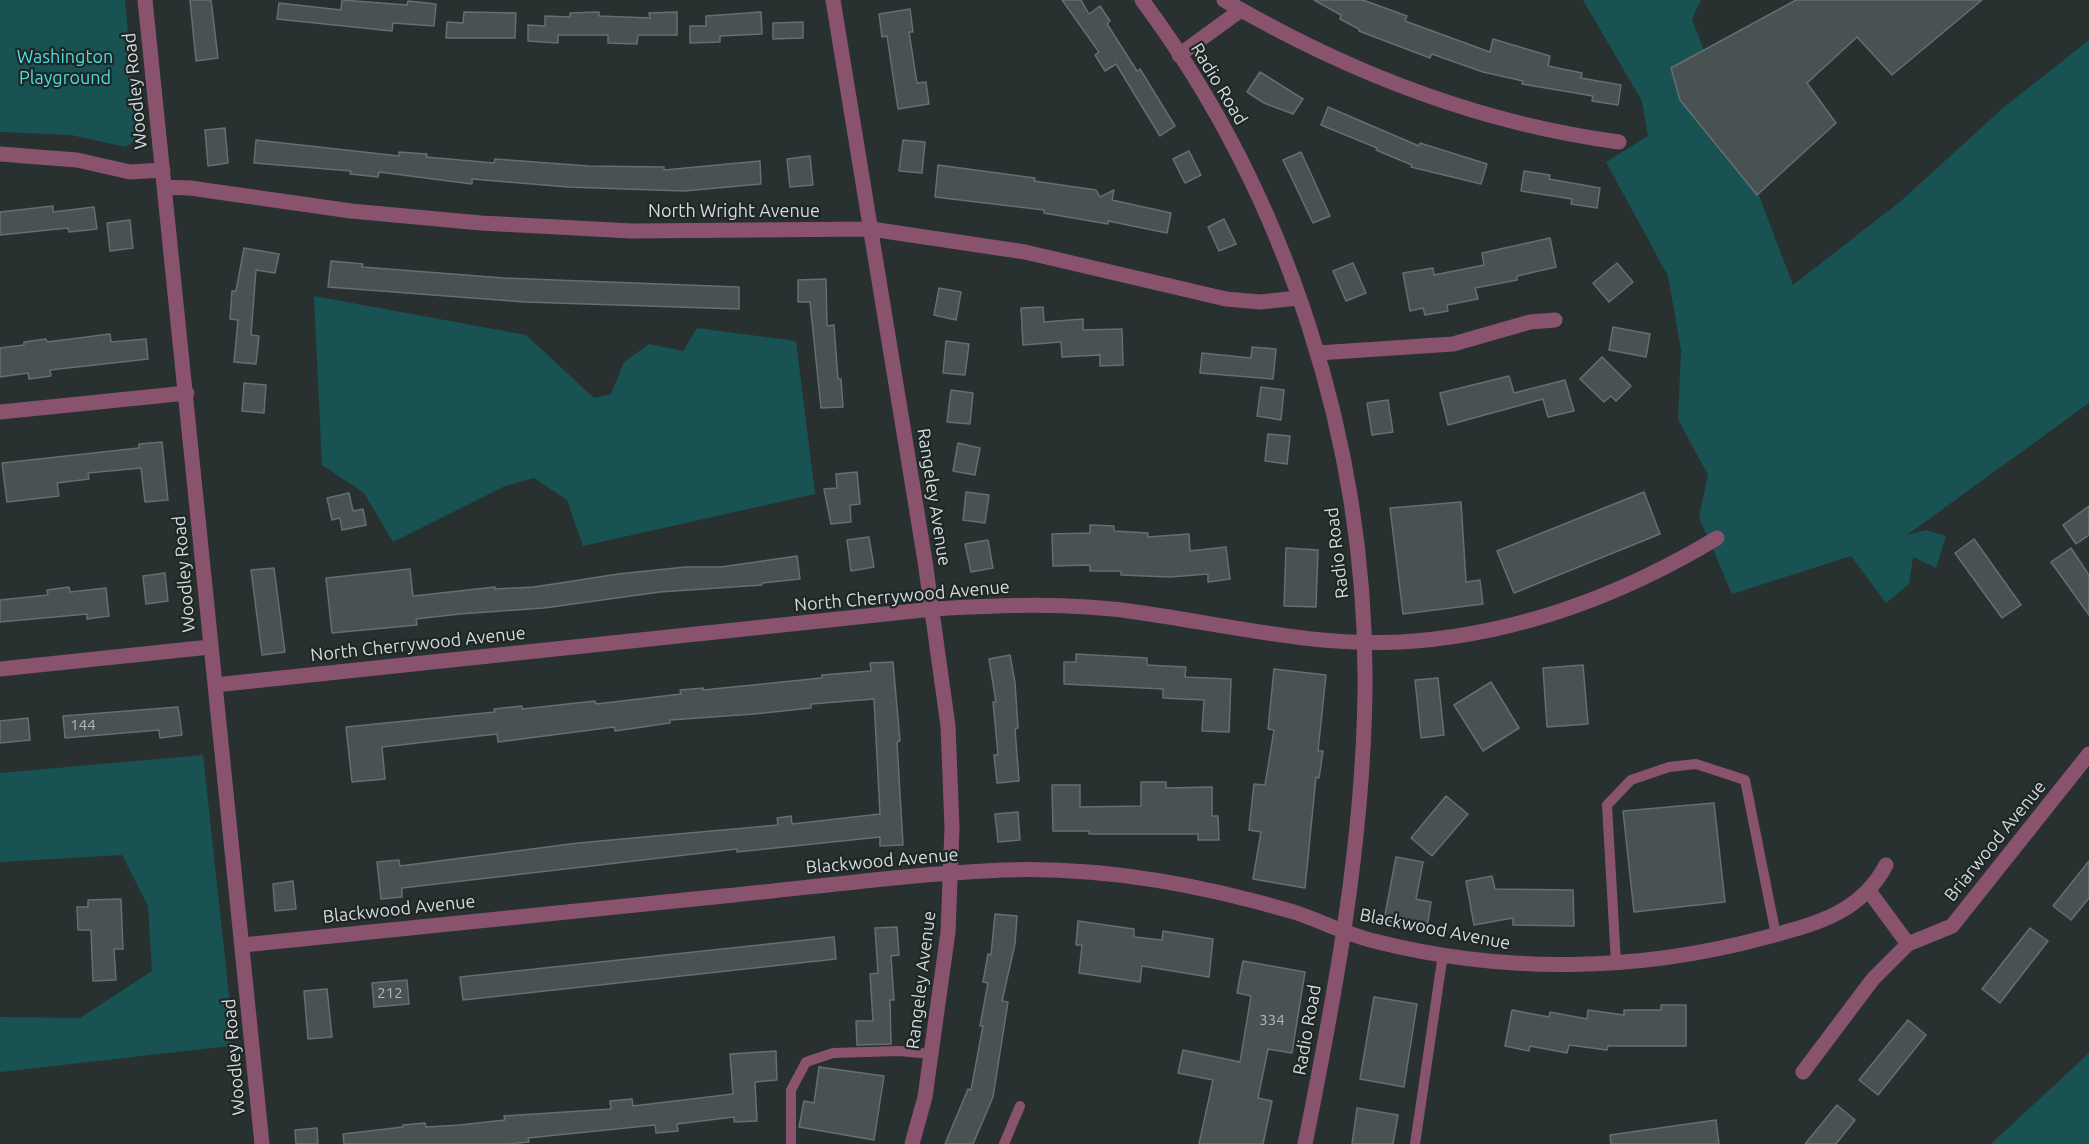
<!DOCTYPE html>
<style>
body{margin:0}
canvas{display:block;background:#283030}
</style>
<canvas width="2089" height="1144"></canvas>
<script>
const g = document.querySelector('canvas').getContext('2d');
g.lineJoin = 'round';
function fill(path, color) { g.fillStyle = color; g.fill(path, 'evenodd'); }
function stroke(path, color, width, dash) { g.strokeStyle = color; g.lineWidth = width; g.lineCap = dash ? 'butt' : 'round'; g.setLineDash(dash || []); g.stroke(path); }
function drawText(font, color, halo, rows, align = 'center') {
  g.font = font + ' Ubuntu,sans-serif'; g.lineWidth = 4.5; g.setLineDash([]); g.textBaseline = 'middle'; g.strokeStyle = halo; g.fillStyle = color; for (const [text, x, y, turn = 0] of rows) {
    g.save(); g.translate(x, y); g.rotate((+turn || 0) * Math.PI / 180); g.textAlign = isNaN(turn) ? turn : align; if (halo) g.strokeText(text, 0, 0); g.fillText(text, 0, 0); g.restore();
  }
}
fill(new Path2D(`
 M0,0H125L137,139L126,147L71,135L0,132Z
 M1583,0H1701L1692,19L1793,285L1901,201L2003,108L2089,40V403L1907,535L1926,530L1946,536L1936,568L1913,557L1909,584L1886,603L1851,556L1732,594L1699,517L1708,475L1678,419L1681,350L1668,276L1606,162L1648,136L1642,101Z
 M314,296L526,335L594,398L611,394L624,362L649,344L683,351L697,328L796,341L815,494L583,546L567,500L534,478L505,486L393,542L364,493L322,465Z
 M203,755L232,1023L230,1046L0,1072V1017L80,1018L152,971L148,906L122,855L0,862V773Z
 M2089,1053V1144H1991Z`), '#195252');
const building = new Path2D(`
 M190,0H211L218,58L196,61Z
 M342,0L407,5L408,1L436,4L434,26L393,23L392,31L277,19L279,3L341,10Z
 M1062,0H1081L1089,14L1100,6L1110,21L1107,24L1137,71L1140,69L1175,126L1160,136L1116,64L1105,71L1095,55L1099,52Z
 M1314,0H1363L1407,16L1405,21L1490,52L1493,39L1550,56L1548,66L1582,73L1581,78L1621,85L1618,105L1592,101L1593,96L1522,84L1523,81L1483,72L1432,54L1430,58L1359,31V29L1340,19L1341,15Z
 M1796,0H1982L1892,75L1857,37L1807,83L1836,123L1757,195L1680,100L1671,68Z
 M910,9L913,32H909L917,83L926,82L929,104L898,109L887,36L882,37L879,14Z
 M464,12L516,13L515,38H446L447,22L463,23Z
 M599,12V16L650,18L649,13L677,12V35H638L637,44L608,43V35H558V43L528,41V25L545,26V16L570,17V13Z
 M761,12L762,34L720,36V42L690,43V26H706V16Z
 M803,22V38L773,39V23Z
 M1260,72L1303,99L1293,114L1264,103L1247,92Z
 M1328,107L1419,146L1420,143L1487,164L1481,184L1411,167L1412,165L1376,150L1377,148L1321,125Z
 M225,128L228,163L208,166L205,130Z
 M256,140L399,156V152L427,154L426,157L494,163L495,159L588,166L664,167V170L760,161L761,184L684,191L568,187L472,179V184L379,172L378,177L350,174L351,171L254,163Z
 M903,140L925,142L922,173L899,171Z
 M1189,151L1201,175L1185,183L1173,159Z
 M1301,152L1330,216L1313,223L1283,160Z
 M810,156L813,185L790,187L787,159Z
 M938,165L1035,178L1034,181L1096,190L1100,197L1114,190L1112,200L1171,213L1167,233L1108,221V224L1044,213V210L935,197Z
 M1524,171L1550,175L1549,179L1600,188L1597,208L1571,204L1572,199L1521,191Z
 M53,206V212L94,207L97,229L69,232L68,228L0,235V212Z
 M1224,219L1236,244L1219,251L1208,227Z
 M130,220L133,248L110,251L107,223Z
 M1550,238L1556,267L1517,276V280L1475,288L1478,299L1447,305L1448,311L1425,315L1423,308L1410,311L1403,273L1433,268L1434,275L1484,265L1482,253Z
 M244,248L279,254L275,273L256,270L251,335L259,336L256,364L234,362L238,320L230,319L232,291H236Z
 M331,261L363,264L362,267L504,278L739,287V309L525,302L328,287Z
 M1353,263L1366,293L1346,301L1333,271Z
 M1617,263L1633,282L1609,302L1593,283Z
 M826,279L827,326L834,325L838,379H841L843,407L821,408L810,302H798V280Z
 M939,288L961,292L956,320L934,315Z
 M1043,307L1044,322L1083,319V330L1122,329L1123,365L1100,366V355L1062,357L1061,342L1023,345L1021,308Z
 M1613,327L1650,334L1646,357L1609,350Z
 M110,334L111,342L146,339L148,359L50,370L51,376L29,379L28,373L0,377V348L24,345V342L46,339L47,342Z
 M946,341L969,344L965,375L943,373Z
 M1252,347L1276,349L1273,379L1200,373L1202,353L1251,358Z
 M1602,357L1631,386L1616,401L1611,396L1604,402L1580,379Z
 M1509,376L1514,393L1565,380L1574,411L1548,417L1543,399L1448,425L1440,393Z
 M244,383L266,385L264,413L242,411Z
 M1261,387L1284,390L1281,420L1257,416Z
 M951,390L973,393L970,424L947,422Z
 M1388,400L1393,432L1372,435L1367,403Z
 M1268,434L1290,436L1287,464L1265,461Z
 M162,442L168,500L145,502L141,468L88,473L89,479L57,483L59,496L7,502L2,463L139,448V444Z
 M958,443L980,448L975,475L953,471Z
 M857,472L860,504L850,505L851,522L831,524L824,489L837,488L836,474Z
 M966,492L989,495L985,523L963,520Z
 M1644,492L1660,534L1514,593L1497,551Z
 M349,493L353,511L363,509L366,525L342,530L340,518L332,520L327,498Z
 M1461,502L1466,582L1480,580L1483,604L1403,614L1390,508Z
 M2089,506V535L2076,544L2063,525Z
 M1090,525L1114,526V531L1148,533V537L1189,534L1190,551L1226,547L1230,579L1208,582V574L1170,577L1121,575V571H1090V565L1053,566L1052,534L1090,533Z
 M869,537L874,567L851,571L847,540Z
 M1974,539L2021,605L2002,618L1955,553Z
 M988,540L993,568L971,572L965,544Z
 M1286,548L1318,550L1316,607L1284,606Z
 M2071,548L2089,575V615L2051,562Z
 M797,556L800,579L762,583V585L660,592L544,608L459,614L416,619L417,625L332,633L326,578L410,569L413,596L495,587V589L534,587L618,574L685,567H721Z
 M274,568L285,652L262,655L251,570Z
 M165,573L168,601L146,604L143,576Z
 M69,587L70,592L106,588L109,616L87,619V614L0,622V600L48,595L47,590Z
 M1076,654L1147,658V665L1186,667L1185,677L1231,679L1229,732L1202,731L1204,700L1163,698V689L1064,684V662H1076Z
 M1010,655L1015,683L1018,728L1015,729L1019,781L997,783L994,755H998L993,702H996L989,659Z
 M893,662L900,741L897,742L903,845L880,846V837L737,852V849L402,888V897L381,899L377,862L399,860L400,866L578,843L778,825L777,818L791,816L792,824L880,814L874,699L811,704V708L754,714L670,720V723L615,731L614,727L498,742L497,734L382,747L385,779L352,782L346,727L495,712L494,709L522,706V709L595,701L596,704L681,694L680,690L703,688V690L822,678V675L871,671L870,663Z
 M1583,665L1588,724L1547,727L1543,668Z
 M1274,669L1326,675L1318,751H1323L1319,778L1316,777L1305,888L1253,879L1261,832L1249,830L1254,784L1265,785L1274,730L1268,729Z
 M1438,678L1444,735L1421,738L1415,680Z
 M1491,682L1519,728L1483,751L1454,705Z
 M178,707L182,735L160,738L159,730L65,738L63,716Z
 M28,718L30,740L0,743V721Z
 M1141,782H1166V788L1212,787V816H1218L1219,840H1198V834H1089V831H1053L1052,785H1080V807L1141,806Z
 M1446,796L1468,814L1432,856L1411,838Z
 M1714,803L1725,902L1634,912L1623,811Z
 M1018,812L1020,840L998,842L995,814Z
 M1396,857L1423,862L1416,899L1431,902L1427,928L1384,920Z
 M2089,861V898L2071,920L2053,906Z
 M1492,876L1495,889L1573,890L1574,926L1513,925V918L1474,925L1466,881Z
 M293,881L296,909L275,911L273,884Z
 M121,899L123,949H114L116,980L93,981L91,930H78L77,907H88V900Z
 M995,914L1017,916L1015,944L1002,1001L1008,1002L993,1097L973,1144H945L968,1089L971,1090L983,1026H980L988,983L983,982L988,954L991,955Z
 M1078,921L1134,929V937L1162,940L1163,931L1213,939L1209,977L1142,966L1140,982L1079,973L1082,945H1076Z
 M897,927L899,955L891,956L894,1000H890L891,1044L857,1045L856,1021H873L870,974L878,973L875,928Z
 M2030,928L2048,941L2000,1003L1982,989Z
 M834,937L836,959L463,1000L460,977Z
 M1243,961L1305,972L1292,1053L1268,1049L1258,1098L1272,1101L1263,1144H1199L1213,1080L1178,1073L1183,1050L1240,1062L1251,996L1237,993Z
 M407,980L409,1004L374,1007L372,983Z
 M327,989L332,1037L308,1039L304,991Z
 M1374,997L1417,1004L1404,1087L1360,1079Z
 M1661,1005H1686V1046H1608L1607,1050L1569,1045L1567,1053L1530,1046L1529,1051L1505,1046L1512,1010L1549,1017L1550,1012L1587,1019L1588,1010L1624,1015V1010H1661Z
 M1908,1020L1926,1035L1878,1095L1859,1080Z
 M776,1051L777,1080L755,1082L757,1121L734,1122V1117L677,1124L678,1131L656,1133L655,1125L528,1138L529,1142L508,1144H344L343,1134L403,1127V1125L425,1123L426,1127L460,1125L505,1120L504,1116L611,1109L610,1101L632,1099L633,1106L733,1094L730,1054Z
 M819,1067L884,1076L874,1140L799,1127L804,1101L814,1103Z
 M1837,1105L1855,1120L1836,1144H1805Z
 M1357,1108L1398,1115L1393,1144H1352Z
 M1716,1120L1719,1144H1611L1610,1135Z
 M317,1128L318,1144H296L295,1130Z`);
fill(building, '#495252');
stroke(building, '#656f6f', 1.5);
stroke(new Path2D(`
 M1616,963L1607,805L1631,780L1669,767L1696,764L1745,780L1776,935
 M791,1144V1090L806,1062L833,1053L899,1051L932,1054
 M1004,1144L1020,1106
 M1415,1144L1443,954`), '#89536e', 10);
stroke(new Path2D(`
 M145,0L262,1144
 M833,0L925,561L948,726L952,828L948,932L925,1097L912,1144
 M1142,0C1288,196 1368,447 1365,692C1363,844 1335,995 1305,1144
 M1224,0C1347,72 1477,123 1619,142
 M1179,55L1241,10
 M0,154L77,160L130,172L163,170
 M164,187L190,188L351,211L481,223L632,231L871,229L1025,252L1226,299L1260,302L1298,298
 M1318,353L1453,344L1530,322L1555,320
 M0,412L187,393
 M0,669L210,647
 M215,685L933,609C1002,605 1068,602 1136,612C1229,625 1321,649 1415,641C1524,632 1624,594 1717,538
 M1869,891L1908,944
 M243,945C403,929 563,913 724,896C816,887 909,874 1002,870C1101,866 1199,884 1294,912C1321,921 1346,934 1374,941C1504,974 1638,972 1767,937C1815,924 1861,913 1886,865
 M1803,1072L1873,979L1908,944L1952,926L2089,754`), '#89536e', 15);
drawText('15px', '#b2b8b8', null, [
 ["144",83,725],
 ["212",390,993],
 ["334",1272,1020]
]);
drawText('18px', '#51ddde', '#1e2626', [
 ["Washington",65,57],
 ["Playground",65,78]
]);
drawText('18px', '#d5dada', '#1e2626', [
 ["Radio Road",1219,84,59],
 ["Woodley Road",135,91,-96],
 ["North Wright Avenue",734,211],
 ["Rangeley Avenue",934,497,81],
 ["Radio Road",1337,553,-97],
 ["Woodley Road",184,574,-95],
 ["North Cherrywood Avenue",902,596,-5],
 ["North Cherrywood Avenue",418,644,-6],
 ["Briarwood Avenue",1995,841,-51],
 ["Blackwood Avenue",882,861,-5],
 ["Blackwood Avenue",399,909,-6],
 ["Blackwood Avenue",1435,929,11],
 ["Rangeley Avenue",921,980,-83],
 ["Radio Road",1307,1030,-80],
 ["Woodley Road",234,1057,-95]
]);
</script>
